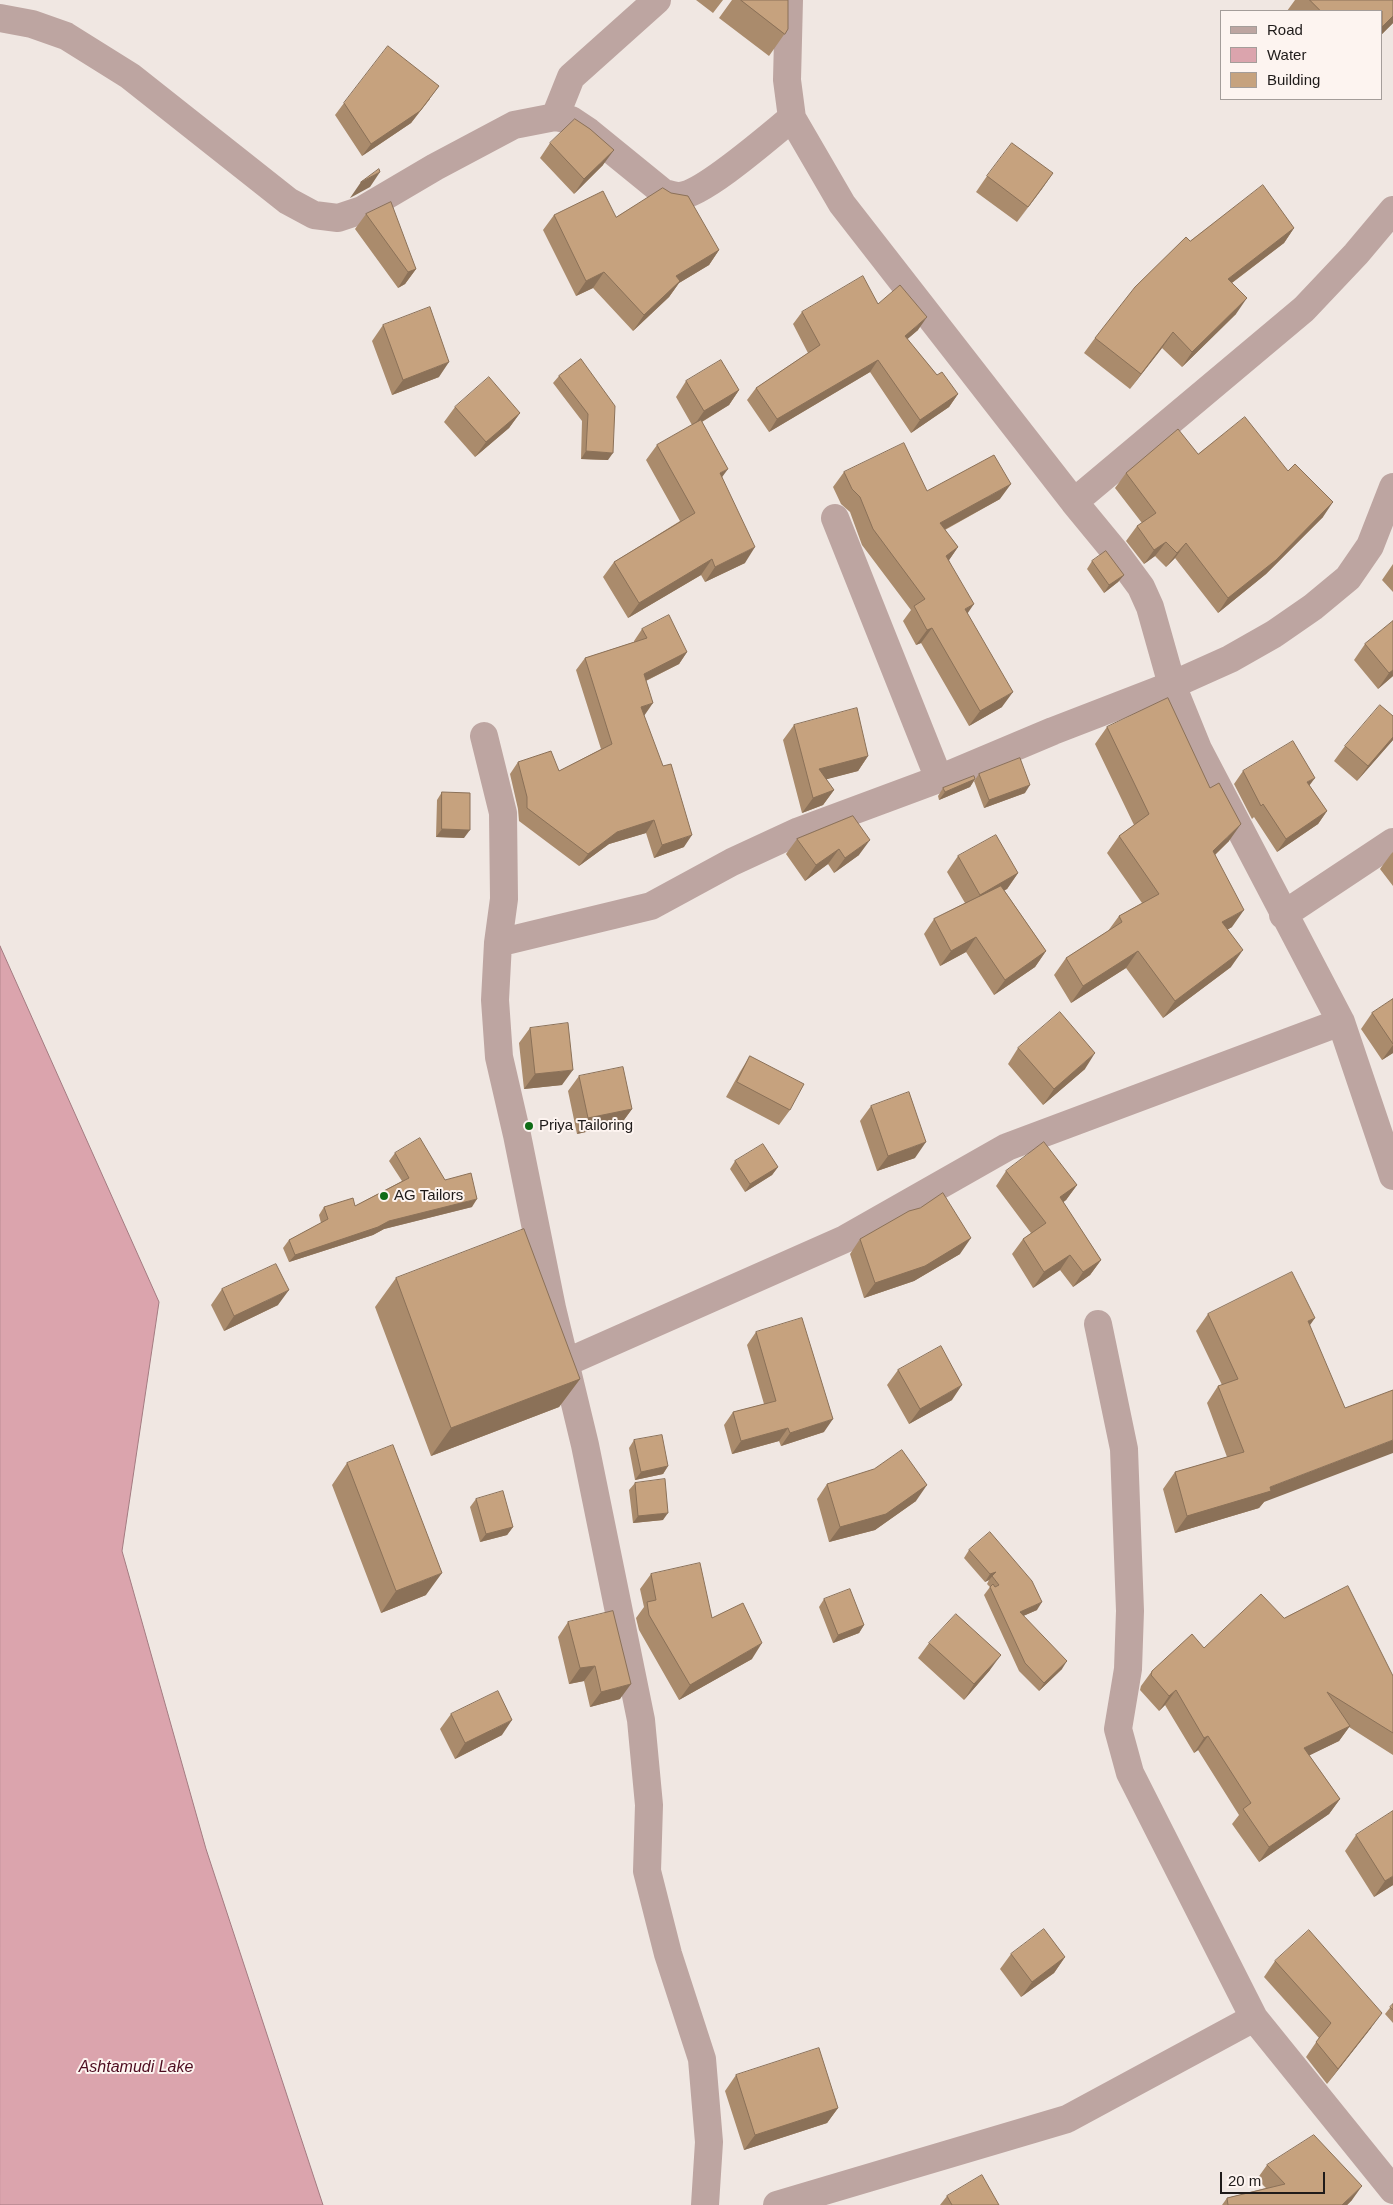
<!DOCTYPE html>
<style>
body{margin:0}
#map{position:relative;width:1393px;height:2205px;overflow:hidden;background:#f0e7e2;font-family:Helvetica,sans-serif}
canvas{display:block}
.legend{position:absolute;left:1220px;top:10px;width:162px;height:90px;box-sizing:border-box;background:#fdf4f0;border:1px solid #a49d9a;margin:0;padding:6px 9px;list-style:none;font-size:15px;color:#1f1b1a}
.legend li{display:flex;align-items:center;gap:10px;height:25px}
.legend b{width:25px;border:1px solid #a49d9a}
.scale{position:absolute;left:1220px;top:2172px;width:105px;height:22px;box-sizing:border-box;border:2px solid #1f1b1a;border-top:0;padding-left:6px;font-size:15px;line-height:18px;white-space:nowrap;color:#1f1b1a;-webkit-text-stroke:4px #fdf4f0;paint-order:stroke}
</style>
<div id="map">
<canvas width="1393" height="2205"></canvas>
<ul class="legend">
<li><b style="height:6px;background:#bda5a1"></b>Road</li>
<li><b style="height:14px;background:#dba4ad"></b>Water</li>
<li><b style="height:14px;background:#c6a27e"></b>Building</li>
</ul>
<div class="scale">20 m</div>
</div>
<script>
const g = document.querySelector('canvas').getContext('2d');
g.lineJoin = 'round';
function fill(path, color) { g.fillStyle = color; g.fill(path, 'evenodd'); }
function stroke(path, color, width, dash) { g.strokeStyle = color; g.lineWidth = width; g.lineCap = dash ? 'butt' : 'round'; g.setLineDash(dash || []); g.stroke(path); }
function drawText(font, color, halo, rows, align = 'center') {
  g.font = font + ' Helvetica,sans-serif'; g.lineWidth = 4; g.setLineDash([]); g.textBaseline = 'middle'; g.strokeStyle = halo; g.fillStyle = color; for (const [text, x, y, turn = 0] of rows) {
    g.save(); g.translate(x, y); g.rotate((+turn || 0) * Math.PI / 180); g.textAlign = isNaN(turn) ? turn : align; if (halo) g.strokeText(text, 0, 0); g.fillText(text, 0, 0); g.restore();
  }
}
const water = new Path2D(`
 M0,946L159,1302L122,1551L206,1849L323,2205H0Z`);
fill(water, '#dba4ad');
stroke(water, '#a37b81', 1);
stroke(new Path2D(`
 M789,0L787,80L792,118L842,204L1074,502L1116,553L1141,587L1150,607L1172,685L1198,749L1341,1022L1393,1176
 M0,18L32,24L66,36L130,76L288,201L314,215L338,218L362,210L435,167L514,125L555,117L571,120L589,132L664,193C669,194 675,196 680,196C704,194 771,135 792,118
 M555,117L571,77L657,0
 M1074,502L1304,309L1356,254L1393,210
 M835,518L939,779
 M484,736L503,813L504,899L498,943L495,1000L499,1057L517,1135L552,1308L585,1445L641,1720L649,1805L647,1871L668,1954L702,2059L709,2142L705,2205
 M1283,915L1393,842
 M498,943L651,906L732,862L799,831L939,779L1053,731L1172,685L1230,659L1274,634L1313,607L1348,578L1370,546L1393,487
 M1098,1324L1124,1449L1130,1611L1128,1669L1118,1729L1130,1773L1254,2018L1393,2190
 M565,1363L845,1239L1007,1147L1341,1022
 M777,2205L1067,2119L1254,2018`), '#bda5a1', 28);
fill(new Path2D(`
 M696,0H723L713,13Z
 M732,0H788V29L769,56L719,18Z
 M1295,0H1393V23L1382,34V11H1287Z
 M430,99L411,123L362,156L335,115L344,103Z
 M550,143L603,165L574,194L540,158Z
 M1053,173L1017,222L976,192L987,176Z
 M366,214L416,269L405,284L398,288L355,229Z
 M554,215L616,217L719,250L709,265L679,283L669,297L633,331L593,288L576,296L543,230Z
 M1294,228L1284,243L1232,283L1236,314L1182,367L1162,348L1130,389L1084,353L1095,338L1190,241Z
 M878,304L918,330L907,339L937,375L958,394L949,407L911,433L870,372L769,432L747,400L756,388L808,353L793,324L802,312Z
 M383,325L439,377L392,395L372,341Z
 M581,359L608,460L581,459L582,421L553,383L559,376Z
 M686,381L739,390L729,405L702,422L722,477L745,563L705,582L701,575L628,618L603,577L614,562L680,521L646,460L657,445L692,425L676,397Z
 M455,407L520,413L509,428L475,457L444,422Z
 M1198,454L1323,517L1266,574L1218,613L1175,558L1166,567L1155,556L1144,564L1126,541L1137,526L1142,523L1115,488L1126,473Z
 M844,472L927,491L1000,499L945,530L958,547L949,560L967,613L1002,707L969,726L921,643L916,645L903,621L911,610L862,545L850,512L841,504L833,487Z
 M1092,561L1124,575L1118,582L1104,593L1087,569Z
 M1393,564V592L1382,580Z
 M1393,621V676L1378,689L1354,660L1365,644Z
 M642,629L687,652L679,664L646,681L644,716L684,847L654,858L646,833L609,844L579,866L519,821L518,809L510,774L518,762L559,771L601,749L576,670L585,658L634,642V641Z
 M794,725L868,756L858,771L826,779L834,790L823,805L802,813L783,740Z
 M1107,727L1229,841L1215,855L1232,927L1227,930L1231,967L1163,1018L1126,968L1071,1003L1054,975L1066,958L1108,931L1119,916L1142,903L1107,853L1119,836L1134,825L1095,744Z
 M1393,740L1357,781L1334,761L1345,746Z
 M1243,771L1309,785L1327,811L1318,824L1277,852L1254,817L1252,819L1234,784Z
 M979,774L1025,793L984,808L974,781Z
 M975,779L970,787L939,800L938,796L943,788Z
 M442,792L464,838L436,837L437,800Z
 M853,816L859,855L834,873L828,864L805,881L786,854L797,839Z
 M1393,852V886L1380,869L1391,854Z
 M958,856L1018,873L1007,889L1004,890L1046,951L1035,967L994,995L966,952L940,966L924,934L934,919L965,903L947,872Z
 M1393,999V1053L1382,1060L1361,1029L1372,1013Z
 M530,1028L562,1085L524,1089L519,1043Z
 M1018,1048L1085,1069L1043,1105L1008,1064Z
 M750,1056L790,1110L779,1125L726,1097L740,1072Z
 M579,1076L632,1109L621,1124L577,1134L568,1091Z
 M871,1106L915,1158L877,1171L860,1121Z
 M395,1153L445,1180L472,1207L384,1229L373,1235L289,1262L283,1248L289,1240L321,1223L319,1215L324,1207L355,1206L402,1181L389,1161Z
 M735,1161L778,1167L772,1175L745,1192L730,1169Z
 M1006,1171L1077,1185L1066,1200L1063,1202L1101,1260L1090,1275L1073,1287L1060,1270L1033,1288L1012,1254L1023,1239L1031,1233L996,1186Z
 M860,1239L960,1254L914,1281L864,1298L850,1254Z
 M396,1278L580,1379L559,1407L431,1456L375,1307Z
 M222,1289L278,1305L224,1331L211,1305Z
 M1208,1314L1310,1325L1264,1502L1259,1508L1175,1533L1163,1489L1175,1472L1227,1457L1207,1403L1218,1386L1222,1385L1196,1331Z
 M756,1332L824,1432L781,1446L779,1441L732,1454L724,1425L733,1412L764,1404L747,1345Z
 M898,1370L952,1400L909,1424L887,1385Z
 M634,1440L668,1466L663,1474L635,1480L629,1448Z
 M347,1463L426,1595L381,1613L332,1485Z
 M635,1483L663,1520L633,1523L629,1490Z
 M827,1484L916,1501L875,1530L829,1542L817,1499Z
 M476,1499L513,1527L507,1535L480,1542L470,1507Z
 M969,1550L1037,1610L1023,1616L1062,1669L1039,1691L1019,1671L984,1595L990,1587L987,1584L989,1580L985,1582L964,1558Z
 M651,1574L752,1659L679,1700L639,1630L636,1618L644,1607L640,1589Z
 M824,1599L864,1625L859,1633L833,1643L819,1607Z
 M1284,1618L1393,1676V1755L1349,1727L1339,1741L1309,1755L1340,1799L1329,1814L1259,1862L1232,1824L1239,1815L1198,1750L1194,1753L1165,1705L1159,1711L1140,1690L1141,1686L1152,1671L1204,1648Z
 M568,1622L620,1699L590,1707L584,1681L569,1684L558,1637Z
 M929,1643L990,1670L964,1700L918,1658Z
 M451,1714L502,1735L455,1759L440,1729Z
 M1356,1835L1393,1885L1374,1897L1345,1851Z
 M1011,1954L1065,1957L1054,1973L1021,1997L1000,1969Z
 M1275,1961L1371,2028L1327,2084L1306,2057L1319,2038L1264,1977Z
 M1393,2004V2023L1385,2014Z
 M736,2075L838,2108L827,2123L744,2150L725,2091Z
 M1267,2165L1352,2200L1347,2205H1222L1227,2198L1266,2188L1257,2179Z
 M947,2196L999,2205H940Z`), '#aa8b6c');
fill(new Path2D(`
 M1393,16V23L1382,34V27Z
 M439,86L411,123L362,156L371,144Z
 M614,150L603,165L574,194L584,179Z
 M380,172L370,187L350,198L361,182Z
 M1053,173L1042,189L1017,222L1028,207Z
 M1294,228L1284,243L1217,294L1228,279Z
 M719,250L709,265L679,283L669,297L633,331L644,315L676,276Z
 M416,269L405,284L398,288L408,272Z
 M604,272L593,288L576,296L586,281Z
 M1247,298L1236,314L1182,367L1192,352Z
 M927,317L918,330L896,349L905,336Z
 M1173,332L1162,348L1130,389L1141,374Z
 M878,360L870,372L769,432L777,419Z
 M449,362L439,377L392,395L403,380Z
 M739,390L729,405L693,427L704,411Z
 M958,394L949,407L911,433L920,420Z
 M520,413L509,428L475,457L486,442Z
 M586,451L613,453L608,460L581,459Z
 M728,469L717,484L720,473Z
 M1011,484L1000,499L929,538L940,523Z
 M1333,502L1323,517L1266,574L1218,613L1228,598Z
 M1166,542L1155,556L1144,564L1154,550Z
 M1186,543L1175,558L1166,567L1177,553Z
 M755,547L745,563L705,582L715,567Z
 M958,547L947,563L946,556Z
 M712,559L701,575L628,618L639,603Z
 M1124,575L1118,582L1104,593L1109,585Z
 M974,604L963,620L965,609Z
 M932,628L921,643L916,645L927,630Z
 M687,652L679,664L635,686L644,674Z
 M1393,670V676L1378,689L1389,673Z
 M1013,692L1002,707L969,726L980,711Z
 M653,703L644,716L641,707Z
 M1393,737V740L1357,781L1368,766Z
 M868,756L858,771L809,784L819,769Z
 M1315,778L1306,790L1307,782Z
 M975,779L970,787L939,800L945,792Z
 M1030,785L1025,793L984,808L989,800Z
 M834,790L823,805L802,813L813,798Z
 M1327,811L1318,824L1277,852L1286,839Z
 M654,820L646,833L609,844L579,866L588,854L617,832Z
 M1241,824L1229,841L1201,868L1213,851Z
 M442,829L470,830L464,838L436,837Z
 M692,835L684,847L654,858L662,845Z
 M870,840L859,855L834,873L845,858Z
 M839,849L828,864L805,881L816,865Z
 M1018,873L1007,889L969,911L980,895Z
 M1244,910L1232,927L1210,939L1222,922Z
 M976,937L966,952L940,966L951,951Z
 M1243,950L1231,967L1163,1018L1175,1001Z
 M1046,951L1035,967L994,995L1005,980Z
 M1138,951L1126,968L1071,1003L1083,986Z
 M1393,1045V1053L1382,1060Z
 M1095,1053L1085,1069L1043,1105L1054,1089Z
 M573,1070L562,1085L524,1089L535,1074Z
 M632,1109L621,1124L577,1134L588,1118Z
 M926,1142L915,1158L877,1171L888,1156Z
 M778,1167L772,1175L745,1192L750,1184Z
 M1077,1185L1066,1200L1050,1213L1060,1197Z
 M477,1199L472,1207L384,1229L373,1235L289,1262L295,1255L389,1221Z
 M971,1238L960,1254L914,1281L864,1298L875,1283Z
 M1070,1255L1060,1270L1033,1288L1044,1272Z
 M1101,1260L1090,1275L1073,1287L1083,1272Z
 M289,1290L278,1305L224,1331L234,1316Z
 M1315,1318L1303,1335L1308,1321Z
 M580,1379L559,1407L431,1456L451,1428Z
 M962,1385L952,1400L909,1424L920,1409Z
 M833,1419L824,1432L781,1446L790,1433Z
 M788,1428L779,1441L732,1454L741,1441Z
 M1393,1440V1453L1264,1502L1259,1508L1175,1533L1187,1516L1270,1487Z
 M668,1466L663,1474L635,1480L641,1472Z
 M927,1485L916,1501L875,1530L829,1542L840,1527Z
 M668,1513L663,1520L633,1523L638,1516Z
 M513,1527L507,1535L480,1542L486,1534Z
 M996,1572L989,1580L985,1582L990,1574Z
 M442,1573L426,1595L381,1613L396,1591Z
 M1042,1602L1037,1610L1014,1620L1020,1612Z
 M864,1625L859,1633L833,1643L838,1635Z
 M762,1643L752,1659L679,1700L690,1685Z
 M1001,1655L990,1670L964,1700L974,1684Z
 M1067,1661L1062,1669L1039,1691L1044,1683Z
 M595,1666L584,1681L569,1684L580,1668Z
 M631,1684L620,1699L590,1707L601,1692Z
 M1176,1690L1165,1705L1159,1711L1169,1696Z
 M512,1720L502,1735L455,1759L465,1743Z
 M1350,1726L1339,1741L1294,1763L1304,1748Z
 M1208,1736L1198,1750L1194,1753L1204,1738Z
 M1340,1799L1329,1814L1259,1862L1269,1847Z
 M1393,1876V1885L1374,1897L1385,1881Z
 M1065,1957L1054,1973L1021,1997L1032,1982Z
 M1382,2013L1371,2028L1327,2084L1338,2069Z
 M838,2108L827,2123L744,2150L755,2135Z
 M1362,2186L1352,2200L1347,2205H1342Z`), '#8b7158');
const building = new Path2D(`
 M741,0H788V29L785,34Z
 M1310,0H1393V16L1382,27V11H1321Z
 M388,46L439,86L420,111L371,144L344,103Z
 M575,119L590,129L614,150L584,179L550,143Z
 M1012,143L1053,173L1028,207L987,176Z
 M379,169L380,172L361,182Z
 M1263,185L1294,228L1228,279L1247,298L1192,352L1173,332L1141,374L1095,338L1135,287L1186,237L1190,241Z
 M663,188L671,193L688,196L719,250L676,276L680,281L644,315L604,272L586,281L554,215L603,191L616,217Z
 M391,202L416,269L408,272L366,214Z
 M863,276L878,304L900,285L927,317L905,336L937,375L942,372L958,394L920,420L878,360L777,419L756,388L820,345L802,312Z
 M430,307L449,362L403,380L383,325Z
 M581,359L615,406L613,453L586,451L588,414L559,376Z
 M721,360L739,390L704,411L686,381Z
 M489,377L520,413L486,442L455,407Z
 M1245,417L1288,471L1295,464L1333,502L1276,560L1228,598L1186,543L1177,553L1166,542L1154,550L1137,526L1156,513L1126,473L1178,429L1198,454Z
 M701,420L728,469L720,473L755,547L715,567L712,559L639,603L614,562L695,513L657,445Z
 M904,443L927,491L994,455L1011,484L940,523L958,547L946,556L974,604L965,609L1013,692L980,711L932,628L927,630L914,606L925,599L873,529L860,497L852,489L844,472Z
 M1106,551L1124,575L1109,585L1092,561Z
 M669,615L687,652L644,674L653,703L641,707L663,766L671,764L692,835L662,845L654,820L617,832L588,854L527,808V797L518,762L551,751L559,771L612,744L585,658L647,638L642,629Z
 M1393,621V670L1389,673L1365,644Z
 M1168,698L1210,788L1219,783L1241,824L1213,851L1244,910L1222,922L1243,950L1175,1001L1138,951L1083,986L1066,958L1122,922L1119,916L1159,894L1119,836L1149,814L1107,727Z
 M1380,705L1393,716V737L1368,766L1345,746Z
 M857,708L868,756L819,769L834,790L813,798L794,725Z
 M1293,741L1315,778L1307,782L1327,811L1286,839L1263,804L1261,806L1243,771Z
 M1020,758L1030,785L989,800L979,774Z
 M974,776L975,779L945,792L943,788Z
 M442,792L470,793V830L442,829Z
 M853,816L870,840L845,858L839,849L816,865L797,839Z
 M996,835L1018,873L980,895L958,856Z
 M1001,886L1046,951L1005,980L976,937L951,951L934,919Z
 M1393,999V1044L1372,1013Z
 M1060,1012L1095,1053L1054,1089L1018,1048Z
 M568,1023L573,1070L535,1074L530,1028Z
 M750,1056L804,1084L790,1110L737,1082Z
 M623,1067L632,1109L588,1118L579,1076Z
 M909,1092L926,1142L888,1156L871,1106Z
 M420,1138L445,1180L471,1173L477,1199L389,1221L378,1227L295,1255L289,1240L328,1219L324,1207L353,1198L355,1206L409,1178L395,1153Z
 M1044,1142L1077,1185L1060,1197L1101,1260L1083,1272L1070,1255L1044,1272L1023,1239L1046,1223L1006,1171Z
 M763,1144L778,1167L750,1184L735,1161Z
 M943,1193L971,1238L925,1266L875,1283L860,1239L909,1211L920,1208Z
 M524,1229L580,1379L451,1428L396,1278Z
 M276,1264L289,1290L234,1316L222,1289Z
 M1292,1272L1315,1318L1308,1321L1345,1408L1393,1390V1440L1270,1487L1271,1491L1187,1516L1175,1472L1244,1452L1218,1386L1238,1379L1208,1314Z
 M802,1318L833,1419L790,1433L788,1428L741,1441L733,1412L776,1401L756,1332Z
 M941,1346L962,1385L920,1409L898,1370Z
 M662,1435L668,1466L641,1472L634,1440Z
 M393,1445L442,1573L396,1591L347,1463Z
 M902,1450L927,1485L886,1514L840,1527L827,1484L874,1469Z
 M665,1479L668,1513L638,1516L635,1483Z
 M503,1491L513,1527L486,1534L476,1499Z
 M990,1532L1032,1581L1042,1602L1020,1612L1067,1661L1044,1683L1025,1663L990,1587L993,1584L995,1587L999,1585L992,1576L996,1572L990,1574L969,1550Z
 M700,1563L712,1618L743,1603L762,1643L690,1685L649,1615L647,1602L656,1600L651,1574Z
 M1348,1586L1393,1676V1733L1327,1692L1350,1726L1304,1748L1340,1799L1269,1847L1243,1809L1251,1803L1208,1736L1204,1738L1176,1690L1169,1696L1151,1675L1152,1671L1192,1634L1204,1648L1261,1594L1284,1618Z
 M850,1589L864,1625L838,1635L824,1599Z
 M613,1611L631,1684L601,1692L595,1666L580,1668L568,1622Z
 M956,1614L1001,1655L974,1684L929,1643Z
 M498,1691L512,1720L465,1743L451,1714Z
 M1393,1811V1876L1385,1881L1356,1835Z
 M1044,1929L1065,1957L1032,1982L1011,1954Z
 M1309,1930L1382,2013L1338,2069L1316,2042L1331,2023L1275,1961Z
 M1393,2004V2010L1390,2007Z
 M819,2048L838,2108L755,2135L736,2075Z
 M1314,2135L1362,2186L1342,2205H1228L1227,2198L1285,2184L1267,2165Z
 M982,2175L999,2205H952L947,2196Z`);
fill(building, '#c6a27e');
stroke(building, '#8b7158', 1);
for (const [x, y, r, color] of [
 [529,1126,5,"#106c16"],
 [384,1196,5,"#106c16"]
]) { const dot = new Path2D(); dot.arc(x, y, r, 0, 2 * Math.PI); g.fillStyle = color; g.fill(dot); stroke(dot, '#fdf4f0', 2); }
drawText('15px', '#1f1b1a', '#fdf4f0', [
 ["Priya Tailoring",539,1126],
 ["AG Tailors",394,1196]
], 'left');
drawText('italic 16px', '#4d0c20', '#fdf4f0', [
 ["Ashtamudi Lake",136,2068]
]);
</script>
